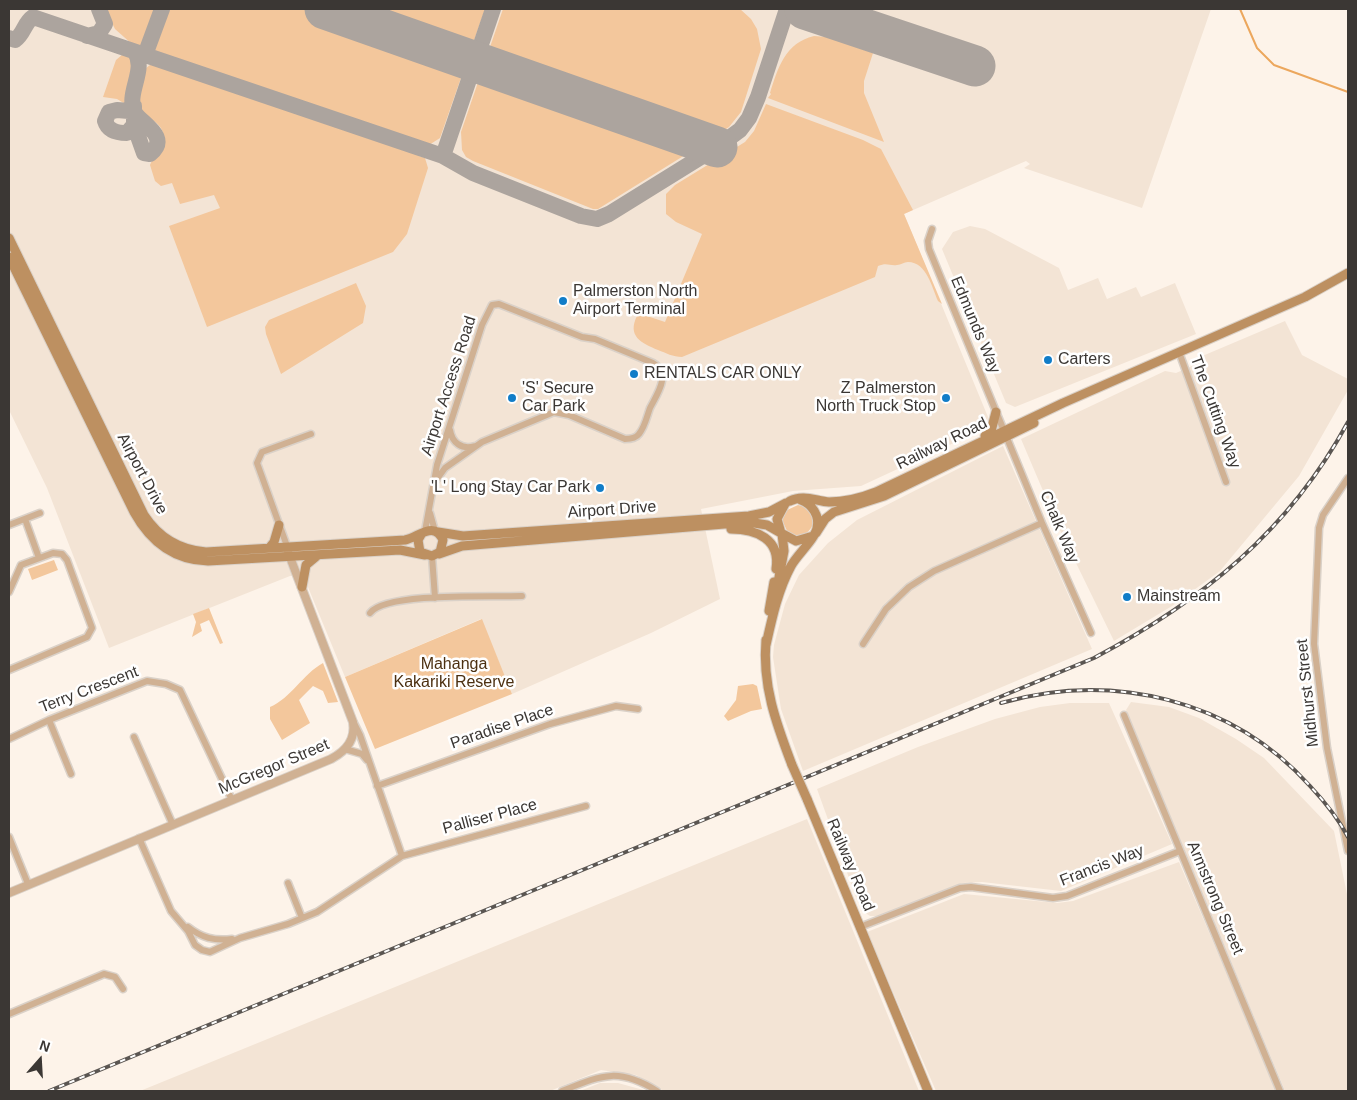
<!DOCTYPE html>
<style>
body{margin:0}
#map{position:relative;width:1357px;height:1100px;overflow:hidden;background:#fdf3e9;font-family:Arial,sans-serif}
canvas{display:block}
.frame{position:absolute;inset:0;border:10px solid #3b3734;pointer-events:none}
.north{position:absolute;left:15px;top:1035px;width:50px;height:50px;-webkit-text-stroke:4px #fff;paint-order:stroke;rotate:19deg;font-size:14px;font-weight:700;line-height:20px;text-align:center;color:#3b3734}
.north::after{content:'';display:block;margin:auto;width:18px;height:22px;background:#3b3734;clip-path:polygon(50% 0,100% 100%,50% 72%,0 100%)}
</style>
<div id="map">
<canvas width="1357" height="1100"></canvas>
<div class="frame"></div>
<div class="north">N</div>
</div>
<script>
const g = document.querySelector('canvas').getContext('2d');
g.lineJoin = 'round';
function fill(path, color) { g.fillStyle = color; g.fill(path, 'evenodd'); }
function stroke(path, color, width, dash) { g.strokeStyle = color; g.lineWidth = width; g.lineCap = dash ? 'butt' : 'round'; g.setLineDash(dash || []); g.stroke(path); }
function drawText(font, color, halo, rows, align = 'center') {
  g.font = font + ' Arial,sans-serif'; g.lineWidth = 5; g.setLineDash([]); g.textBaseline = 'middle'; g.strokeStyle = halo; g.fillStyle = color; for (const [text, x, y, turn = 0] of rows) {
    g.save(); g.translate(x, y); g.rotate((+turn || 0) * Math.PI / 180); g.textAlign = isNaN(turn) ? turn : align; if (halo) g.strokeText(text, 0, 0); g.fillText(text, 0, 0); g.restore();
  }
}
fill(new Path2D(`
 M9,9H1211L1142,208L1024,168L1030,164L1026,161L904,214L988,417L986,428L861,486L793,491L701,509L720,599L651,633L512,694L481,619L345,677L303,575L290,576L109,648L47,488L9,410Z
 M970,226L985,229L1059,268L1068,290L1098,278L1107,299L1136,287L1141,297L1175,283L1196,334L1015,407L1006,403L942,249L953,232Z
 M1285,321L1302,355L1348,379V390L1299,476L1220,571L1172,606L1114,641L1058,526L1021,439L1165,371L1176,373L1192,366L1200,357Z
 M1003,446L1092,649L803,771L781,709L773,657L774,645L785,604L799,575L828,543L857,520Z
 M1131,702L1169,707L1199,718L1236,739L1264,758L1334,831L1348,899V1091H1285L1126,710Z
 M1070,703H1109L1172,844L1061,891L982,882L963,883L878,916H870L864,912L857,900L817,789L918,747L995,719L1040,707Z
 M807,819L919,1091H664L636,1075L601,1070L550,1091H140Z
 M1179,862L1277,1091H936L867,932L964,894L1057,903L1073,901Z
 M600,1083H618L647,1091H580Z`), '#f3e4d5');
fill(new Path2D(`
 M105,9H485L440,138L429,145L133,45L115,29Z
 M503,9H740L751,19L757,29L761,49L741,112L729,127L714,137L598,209H593L473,161L466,157L462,150L461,132Z
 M814,36L827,37L873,53L864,81V93L884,142L768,98L771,94L770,93C778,68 785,43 814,36Z
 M123,54L130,55L135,64L130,101L127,105L117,99L103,97L116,60Z
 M150,65H158L419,154V156L425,158L428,168L407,234L393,252L207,327L169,226L220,208L214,195L180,204L172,183L161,186L155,181L150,165C157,149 174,136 154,121C150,118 145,117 140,113C133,99 137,74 150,65Z
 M766,104L863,140L881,149L913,210L904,214L942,304L938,301C932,288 927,262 908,262C904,262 901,265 897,265C889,266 887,262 878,266L875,277L682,357C673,357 666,353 658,350C641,343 627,336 637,316L641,314L665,322L702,234L676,222L666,214V194L675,185L745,142L754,131Z
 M356,283L366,306L363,323L281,374L266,334L265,327L269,320Z
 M798,505C809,507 813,514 813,524C809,535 798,539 788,533L782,520L785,511Z
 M54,560L58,570L32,580L28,569Z
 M209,608L223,643L220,644L209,620L200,624L202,631L192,637L196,622L193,614Z
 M482,619L512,694L375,749L345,677Z
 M323,663L338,702L328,703L323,691L313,686L299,700L310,723L282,740L270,719V707C291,698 303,674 323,663Z
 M753,684L757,686L762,709L751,711L728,721L724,716L736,700L738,686Z`), '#f3c79c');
stroke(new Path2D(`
 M1240,9L1257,48L1274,65L1348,92`), '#eca75d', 2);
stroke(new Path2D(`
 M87,36L99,33L105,24L99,9
 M9,38L15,40C24,34 24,23 33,17L443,156L473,173L581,216L597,219L609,214L717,147L740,130L749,118L758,97L787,9
 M145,55L162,9
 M134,106V125L127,133C117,133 108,131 105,121L109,112L117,110L129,111Z
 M134,125L144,153L150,154C171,137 142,124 135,113C125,93 147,71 135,52
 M443,156L493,9`), '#aca49e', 16);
stroke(new Path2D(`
 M325,9L717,147
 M805,9L975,66`), '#aca49e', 41);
const minor = new Path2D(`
 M932,229L928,241L929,249L1042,523L1091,633
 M1179,352L1226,482
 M450,430C452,443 462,450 475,446
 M1348,478L1323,515L1319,528L1314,644L1327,748L1348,851
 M430,513L435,531
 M25,519L39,558
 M9,525L40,513
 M425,531L437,465L482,325L492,305L499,304L582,337L595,339L653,363C672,374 657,394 650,408C647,416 645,427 639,434C636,438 631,439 625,439L569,415L554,412L482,442L445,468L434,483
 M287,546L257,463L262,452L311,434
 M432,556L435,598
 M9,592L21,565L53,553L62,554L67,560L92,628L87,637L9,670
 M370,613C386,592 493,597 522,596
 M863,644L886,609L909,587L934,571L1042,523
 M1124,715L1280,1091
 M49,720L71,774
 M354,723L360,735L402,856
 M134,737L173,825
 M9,739L49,720L147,681L166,684L180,690L232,800
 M345,749L362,754L367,760
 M377,786L550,724L616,706L638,709
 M9,837L28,884
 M139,838L171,911L188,931L195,945L202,950L210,952L240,938L288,924L317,912L402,856L586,806
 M288,883L302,918
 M188,927C202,938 214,941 232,939
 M860,927L960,888L971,887L1053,898L1067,896L1180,851
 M9,1014L104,974L115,977L123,989
 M562,1091C602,1075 618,1067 657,1091`);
const tertiary = new Path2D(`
 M9,893L331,759C346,751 356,740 353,722L288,552`);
const secondary = new Path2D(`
 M9,238L144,515C159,538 179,550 206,552L405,540C419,537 434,520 443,540L440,552L432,556L420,552L418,540L422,533
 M9,257L134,512C150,541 174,560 208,561L400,550L425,555
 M985,436L991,431L996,412
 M790,501C803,494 816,501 829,502C846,502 861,498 876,492L1063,403L1305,297L1348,273
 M785,504L777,519L781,533L796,541L813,536
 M731,529C756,529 781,539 776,569
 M438,532L463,536L749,516L769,512L786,503
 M816,533L825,519L834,512L884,496L1034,423
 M270,547L274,542L279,525
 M439,554L462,546L748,522L767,525L781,533
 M302,587L306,565L318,555
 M777,588L784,551L782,534
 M769,611L774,582
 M766,640C762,685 776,723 792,765
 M766,645C772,618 778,590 791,566C797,555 815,539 817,528C820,516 812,504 801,500
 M807,799L928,1091`);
stroke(minor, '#dad1c8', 9);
stroke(tertiary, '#dad1c8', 10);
stroke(secondary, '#dad1c8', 11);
stroke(minor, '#d0b193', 6);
stroke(tertiary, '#d0b193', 8);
stroke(secondary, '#bd9061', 9);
const rail = new Path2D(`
 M1001,703C1112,671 1232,699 1310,786C1324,801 1338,818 1348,837
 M49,1091L1094,658C1203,600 1288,532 1348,422`);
stroke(rail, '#5b5652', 4);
stroke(rail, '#fff', 2, [5.5]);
const secondaryBridge = new Path2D(`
 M792,765L807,799`);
stroke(secondaryBridge, '#dad1c8', 11, []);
stroke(secondaryBridge, '#bd9061', 9);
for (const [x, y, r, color] of [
 [563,301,5,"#117dc8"],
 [1048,360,5,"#117dc8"],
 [634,374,5,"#117dc8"],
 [512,398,5,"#117dc8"],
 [946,398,5,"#117dc8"],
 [600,488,5,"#117dc8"],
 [1127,597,5,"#117dc8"]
]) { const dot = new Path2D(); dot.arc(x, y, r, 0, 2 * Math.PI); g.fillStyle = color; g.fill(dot); stroke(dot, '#fff', 2); }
drawText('16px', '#3b3734', '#fff', [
 ["Palmerston North",573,292],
 ["Airport Terminal",573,310],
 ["Carters",1058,360],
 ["RENTALS CAR ONLY",644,374],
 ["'S' Secure",522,389],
 ["Car Park",522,407],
 ["Z Palmerston",936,389,"right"],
 ["North Truck Stop",936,407,"right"],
 ["'L' Long Stay Car Park",590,488,"right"],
 ["Mainstream",1137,597]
], 'left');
drawText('16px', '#3b3734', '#fff', [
 ["Edmunds Way",975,325,67],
 ["Airport Access Road",449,386,-72],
 ["The Cutting Way",1215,412,70],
 ["Railway Road",942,444,-26],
 ["Airport Drive",142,474,62],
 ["Airport Drive",612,510,-4],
 ["Chalk Way",1059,527,67],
 ["Terry Crescent",89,690,-21],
 ["Midhurst Street",1308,693,-96],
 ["Paradise Place",502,727,-19],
 ["McGregor Street",274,767,-23],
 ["Palliser Place",490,817,-15],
 ["Railway Road",850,865,67],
 ["Francis Way",1102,866,-21],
 ["Armstrong Street",1215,898,67]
]);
drawText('16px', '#4c3011', '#fff', [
 ["Mahanga",454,665],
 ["Kakariki Reserve",454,683]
]);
</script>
